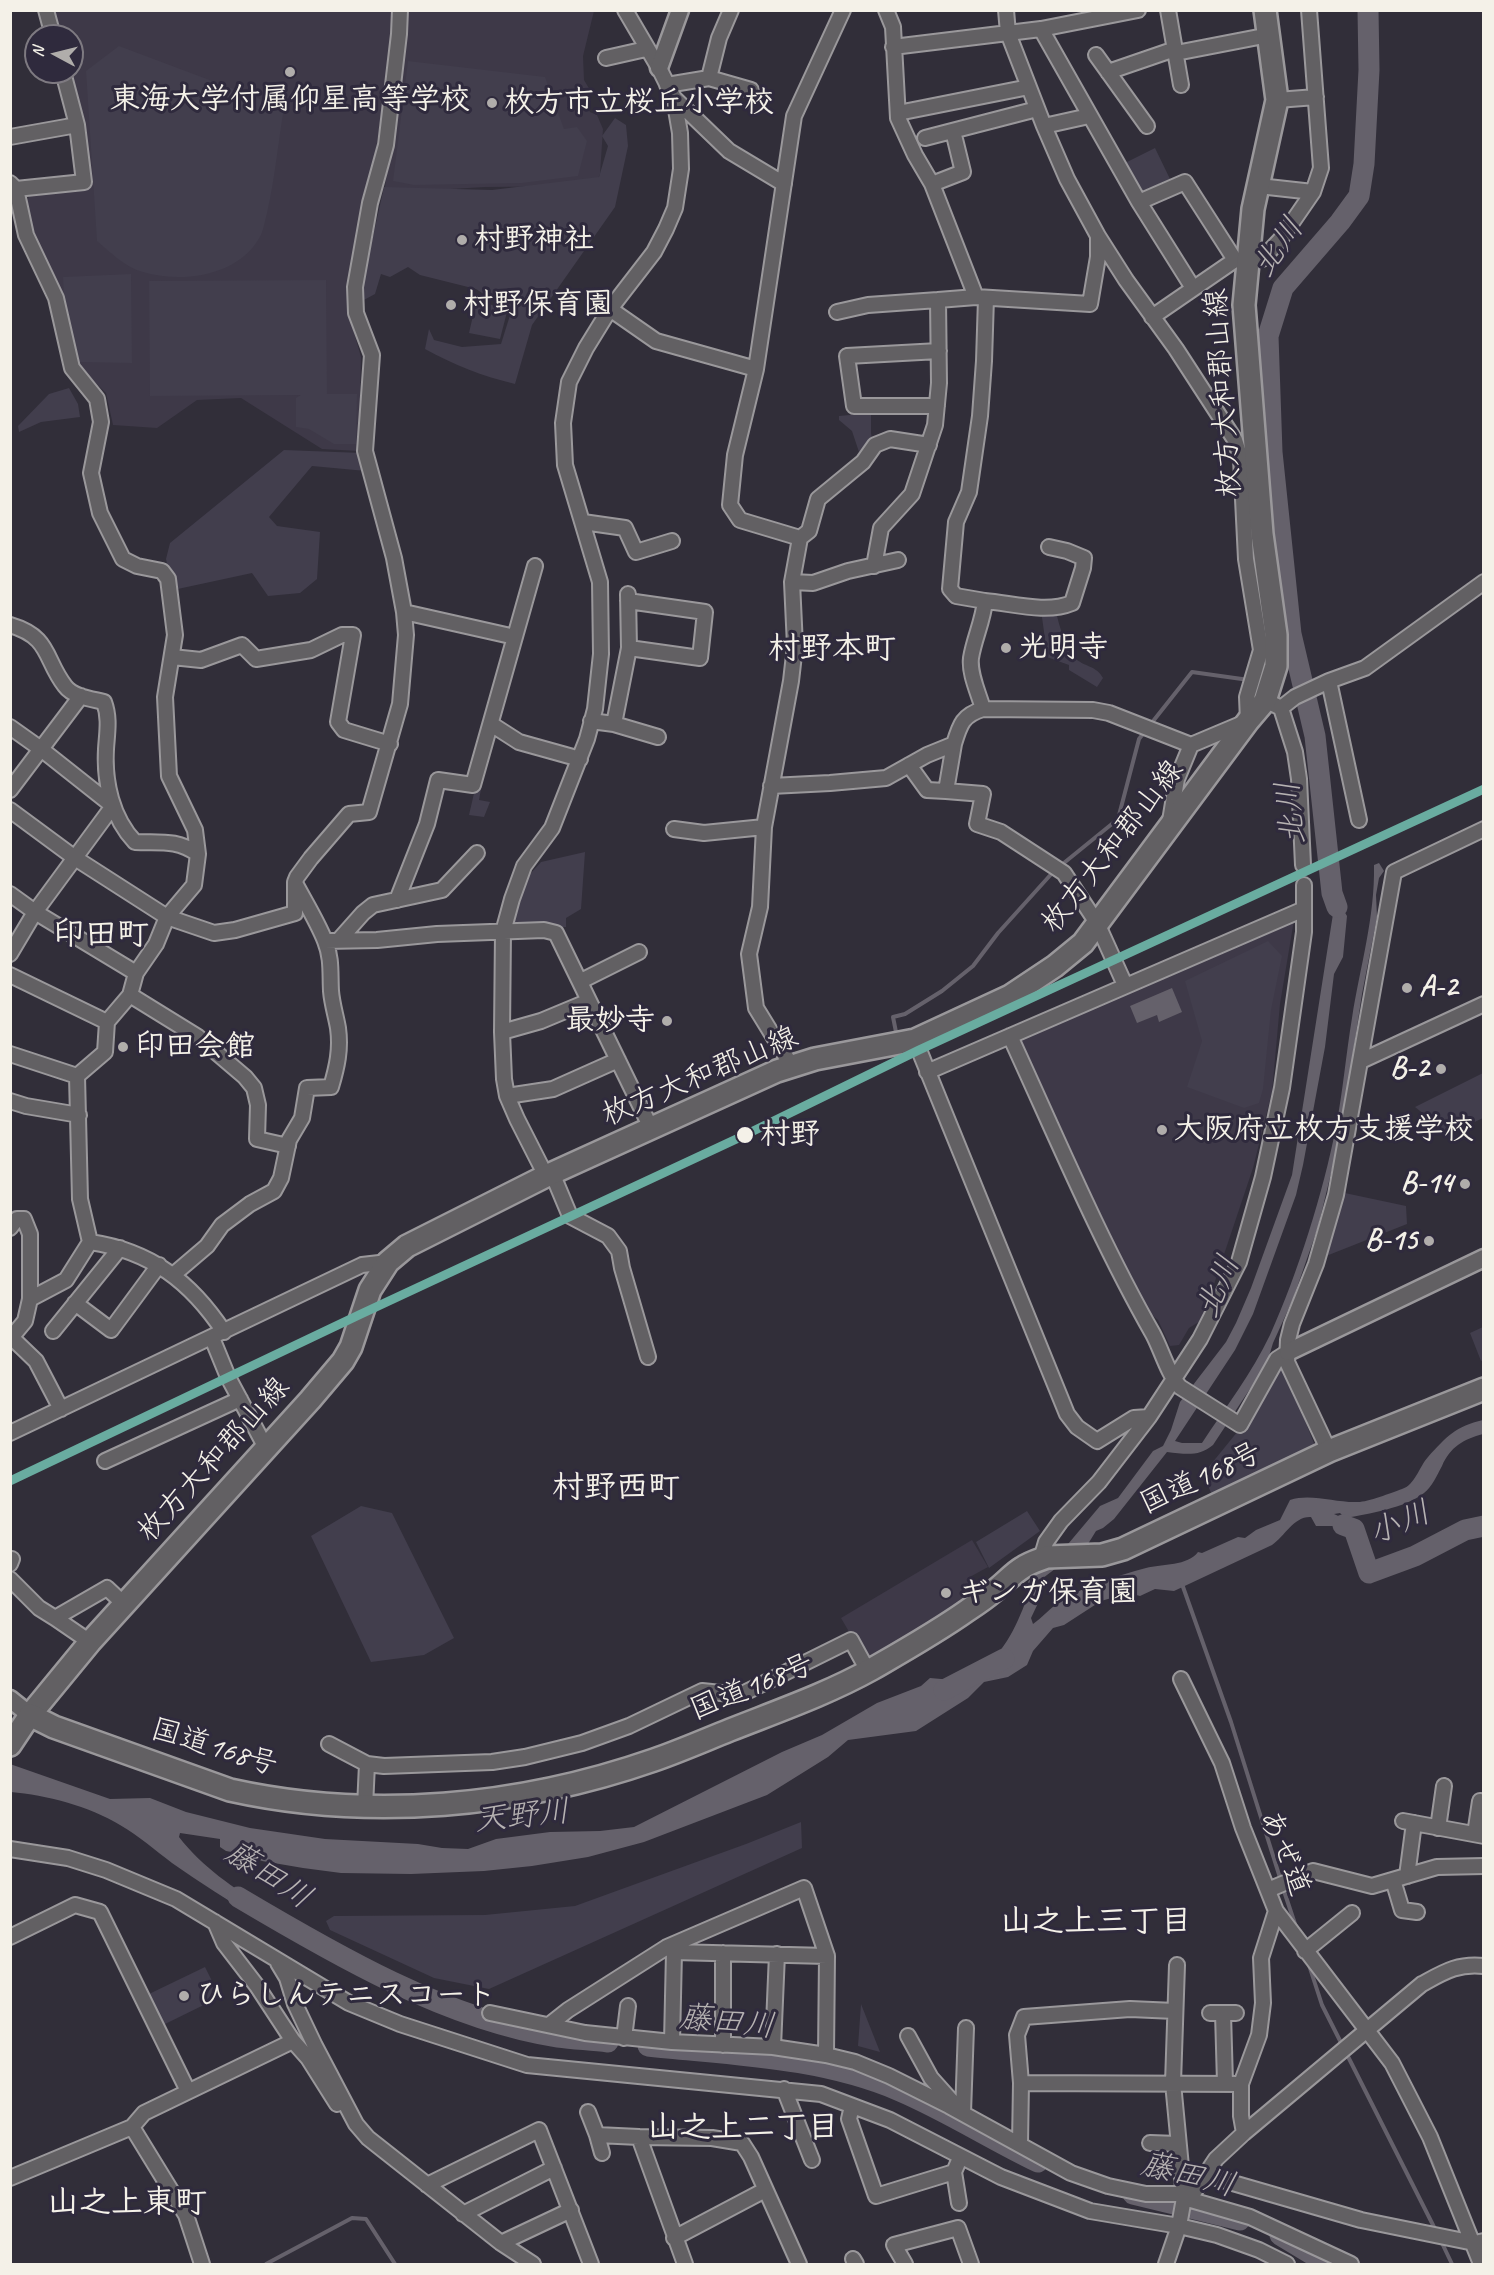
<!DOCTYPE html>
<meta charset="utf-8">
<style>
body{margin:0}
#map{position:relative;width:1494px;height:2275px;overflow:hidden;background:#312e39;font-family:Caveat,sans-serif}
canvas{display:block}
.frame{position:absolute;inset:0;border:12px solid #f4f1e8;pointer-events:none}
.north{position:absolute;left:24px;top:24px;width:60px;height:60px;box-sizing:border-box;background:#2f2a3d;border:2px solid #7e7a81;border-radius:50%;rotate:277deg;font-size:16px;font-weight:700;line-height:24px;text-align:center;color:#f4f1e8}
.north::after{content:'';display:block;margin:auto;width:21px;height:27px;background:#b0adab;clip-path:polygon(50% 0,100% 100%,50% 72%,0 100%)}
</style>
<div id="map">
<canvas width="1494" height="2275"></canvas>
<div class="frame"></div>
<div class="north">N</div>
</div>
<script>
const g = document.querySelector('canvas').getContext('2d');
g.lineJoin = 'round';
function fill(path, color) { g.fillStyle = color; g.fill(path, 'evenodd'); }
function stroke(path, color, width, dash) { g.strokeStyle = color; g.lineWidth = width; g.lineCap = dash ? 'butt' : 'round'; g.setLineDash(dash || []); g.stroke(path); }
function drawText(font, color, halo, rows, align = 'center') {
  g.font = font + ' Caveat,"Klee One",sans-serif'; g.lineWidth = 6; g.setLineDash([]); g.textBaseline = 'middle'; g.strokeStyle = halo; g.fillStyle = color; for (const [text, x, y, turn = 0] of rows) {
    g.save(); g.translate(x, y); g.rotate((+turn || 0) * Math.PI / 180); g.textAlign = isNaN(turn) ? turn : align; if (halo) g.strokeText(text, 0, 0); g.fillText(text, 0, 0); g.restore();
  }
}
fill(new Path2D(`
 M51,11H394L393,37L377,143L349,287V315L361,357L359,451L322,449L241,398L197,400L157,428L113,425L106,393L75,363L35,242L26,202L32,191L88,184L79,104L69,72H72V36H58Z
 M407,11H594L583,56L584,80L590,90L582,95L590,112L597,115L603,129L600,174L595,186L485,187L384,193L405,54Z
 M1294,920L1280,1004L1272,1092L1253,1168L1202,1320L1189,1328L1179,1345L1170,1346L1158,1320L1147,1311L1020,1046L1024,1037Z
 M972,1540L988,1567L968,1578L978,1594L866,1661L841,1618Z`), '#3e3948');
fill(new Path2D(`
 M119,46L284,108C278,143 275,178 267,213C265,220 264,228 261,235C240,276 183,284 143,272C126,268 110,252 97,241L86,71Z
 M408,61L545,77L564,129L577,127L587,141L578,176L522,183L414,185L393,181Z
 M615,118L626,125L628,146L615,207L532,325L515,384C482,376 454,365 425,349L429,329L434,340L462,347L501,344L511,312L476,289L420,275L408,267L390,277L381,274L375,294L362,301L366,268L384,187L492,190L599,177L608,146L602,136Z
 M1155,148L1170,179L1142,192L1125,163Z
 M131,274L132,363L78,362L64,299L63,277Z
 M326,280L327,394H357L356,444H334L309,429L296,427V398L301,395L150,396L149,281Z
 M477,298L507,312L500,339L469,333Z
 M69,388L78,404L80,417L41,422L19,432L18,426L49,394Z
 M871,413V433L872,439L859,452L852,431L839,420V416Z
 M284,450L362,453L366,471L312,466L269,517L277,526L320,532L317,579L300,593L268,596L252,573L173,590L166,559L170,543Z
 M1041,610H1056C1058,624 1066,648 1076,659C1085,667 1097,666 1103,678L1097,687L1069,670V665L1044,656L1045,639Z
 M475,789H481L479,800L490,802L484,817L469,815Z
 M585,852L581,909L566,918V927H514L515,902L522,883L541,862Z
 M1268,941L1282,956L1271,1010L1263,1089L1259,1103L1244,1108L1187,1087L1202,1041L1185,981Z
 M1483,1073V1118L1449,1134L1415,1107Z
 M1340,1192L1406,1206L1407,1224L1321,1258Z
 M1483,1327V1360L1481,1361L1470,1333Z
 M1282,1362L1315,1446L1212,1495L1203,1474L1238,1431Z
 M361,1506L392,1513L454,1638L424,1655L371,1662L311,1536Z
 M1027,1511L1040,1531L989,1568L976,1542Z
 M801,1822L802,1848L489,1989L434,1978L330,1930L326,1921L334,1916L485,1915L575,1906L746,1844Z
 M205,1967L220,1997L163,2025L149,1994Z
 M861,2004L880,2052L858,2046Z`), '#423e4d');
fill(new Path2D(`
 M1379,863L1384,871L1379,878L1376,895L1377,917L1362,994L1341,1132L1318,1227L1293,1299L1273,1343L1267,1363L1213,1445C1199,1457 1185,1454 1167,1452L1114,1519L1103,1528L1096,1531L1088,1544L1043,1578L1040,1585V1599L1031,1618L1033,1624C1042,1618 1049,1609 1058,1603C1083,1586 1117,1576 1146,1568C1162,1564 1188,1566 1198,1552L1202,1553L1238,1537L1245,1538L1256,1530L1280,1520L1290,1500C1311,1493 1336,1503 1358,1502C1368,1502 1391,1493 1402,1489C1415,1485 1419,1467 1428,1457C1446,1437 1456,1426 1483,1420V1434C1464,1439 1450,1447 1442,1466C1437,1475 1432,1487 1424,1493C1405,1508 1368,1514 1345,1518L1340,1513L1334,1514L1356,1524L1362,1542L1357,1545L1351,1532L1337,1526H1316L1311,1517C1294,1516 1285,1536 1272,1545L1174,1591L1155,1589L1140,1596L1129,1593L1101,1601L1064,1625L1053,1628L1033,1651L1027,1665L1008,1677L984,1682L968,1698L916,1731L848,1740L828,1757L767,1795L644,1842L588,1857L532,1866L484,1871L411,1874L341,1873L303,1868L262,1861L248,1855L226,1851L220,1847V1839L180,1833L179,1837C203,1868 233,1887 266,1909L257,1919C229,1900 200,1883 172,1863C155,1850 139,1836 120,1825C89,1806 46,1795 11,1792L10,1764L110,1799L150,1798L186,1812L250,1828L325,1839L418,1844L442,1848L468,1849L496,1839L550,1832L600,1831L634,1827L782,1752L822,1735L877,1703L921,1686L930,1678C943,1679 959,1681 972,1677C977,1675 980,1671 984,1668C1009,1646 1020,1618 1031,1587L1028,1582L1035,1573L1063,1550L1100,1506L1118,1498L1153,1451L1163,1446L1171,1430L1180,1402L1226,1342L1236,1323L1251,1288L1292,1175L1333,914L1328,881L1335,880L1337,899L1347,916L1343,957L1334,974L1325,1047L1303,1165L1296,1195L1253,1314L1235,1350L1175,1441L1182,1443H1202C1225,1408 1252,1373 1270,1335C1298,1273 1323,1193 1336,1127C1343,1091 1346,1054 1352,1018C1360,967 1375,918 1374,865Z
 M1172,988L1182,1012L1159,1022L1157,1015L1137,1023L1130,1006Z`), '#65616b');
stroke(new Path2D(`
 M1150,725L1192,672L1249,680
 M897,1037L893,1017L905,1014L942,991L973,966L998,933L1054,871L1118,819L1139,739L1146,730
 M1182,1584L1231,1722L1281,1881
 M1283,1888L1297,1930
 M1308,1962L1322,2005L1436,2231
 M1441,2241L1452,2264
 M266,2264L352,2218L366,2219L395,2264`), '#65616b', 4);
stroke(new Path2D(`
 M1337,907L1332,893L1315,736L1291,634L1272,452L1268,336L1283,288L1340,222L1359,196L1364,164L1369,70L1368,10
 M1343,1525L1354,1529L1369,1573L1415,1556L1465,1530L1484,1526
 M944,1690L1004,1659
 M238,1897C334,1954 447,2020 558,2037C574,2039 591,2040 608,2042
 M648,2046C732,2055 821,2057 900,2091C947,2111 992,2140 1038,2162
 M1133,2194L1240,2220
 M1280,2235L1328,2264`), '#65616b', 21);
const minor = new Path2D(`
 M46,10L53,36
 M886,10L893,27L898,118L915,155L932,184L976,297
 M1168,10L1181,85
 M1041,29L1139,202L1193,288
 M893,47L1041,29L1138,10
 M1176,53L1269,35
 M1096,55L1147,126
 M606,58L646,49
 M1108,72L1175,49
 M709,78L751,90
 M667,85L709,78L719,38L731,10
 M674,98L729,151L784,184
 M1277,100L1316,97
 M898,113L1029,87
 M1044,126L1089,116
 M10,137L77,125
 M925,138L1037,109
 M10,183L16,189L26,235L56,298L72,368L97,399L101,422L91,473L100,513L123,559L137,566L162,571L168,579L175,635L165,697L169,776L195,830L198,854L194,885L167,917L156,944L136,973L130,995L107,1022L105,1052L77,1076
 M932,184L963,172L953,131
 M1259,186L1313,192
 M16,189L84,182L77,125L63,72
 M1139,202L1185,182L1235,260
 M610,309L656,341L756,369
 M837,312L868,305L938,300
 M1152,317L1235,260L1247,262L1262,259L1280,240L1313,192L1321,168L1309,10
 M937,406H854L847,356L939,351
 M583,522L625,528L636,552L672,541
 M800,538L740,520L730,505L735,455L756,369L794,116L843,10
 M874,566L881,528L912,494L935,425L939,383L938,300L976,297L1090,304L1098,257V236
 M792,582L813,583L848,571L898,560
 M628,601L705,612L700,658L629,648
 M985,601C1011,603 1046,614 1072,603L1083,568L1084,558L1067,551L1049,547
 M404,612L515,637
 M10,625C51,637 44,659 65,686C73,697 92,699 104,702C110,718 107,733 106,749C104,782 112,818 135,842C161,843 176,839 198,854
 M172,657L201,660L242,645L256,659L311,650L342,635H353L338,722L344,730L390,744
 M1329,681L1359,820
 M1273,704L1281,708L1295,752L1299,779L1303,865
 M1281,708L1295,697L1329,681L1365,668L1484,582
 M983,709C979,694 969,674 971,658C974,639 983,621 985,601L956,596L950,589L956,522L969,492L980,416L984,361L986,298
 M591,721L614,724L658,737
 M491,724L519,742L580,759
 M614,724L629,648L628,594
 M10,727L41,749L113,806L35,912L10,954
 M954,744L946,791L983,794L977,824L1001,832L1064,873L1097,923L1125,985
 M909,765L927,790L946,791
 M771,786L830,783L886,778L927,755L954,744C960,724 963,715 983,709L1093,710L1109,713L1191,745L1248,721L1247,697L1261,650L1246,559L1241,459L1235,440L1176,349L1126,280L1098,236L1067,179L1044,126L1008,33L1006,10
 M10,790L81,696
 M10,810L75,858L167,917L214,933L235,930L295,913V882L297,877L311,858L349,814L369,812L400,704L406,635L404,612L394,558L365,451L372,355L356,313L355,287L370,203L386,145L399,34L400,10
 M1170,821L1177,779L1191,745
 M674,829L704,833L764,827
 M10,894L35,912L136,973
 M397,900L427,824L438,780L473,785L535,566
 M339,940L363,913L373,905L442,890L477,853
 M325,941L377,940L437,934L544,930L556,933L651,1128
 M10,975L107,1022
 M581,981L639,952
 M130,995L198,1037L245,1077L254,1088L258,1105L257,1139L288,1146
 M502,1032L541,1021L589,1001
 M1010,1036C1056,1136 1099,1239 1153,1334C1162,1351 1168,1374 1180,1387L1240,1425L1277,1359L1288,1352
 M915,1040L1067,1414L1077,1427L1097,1441L1134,1418L1149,1417
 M10,1054L77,1076
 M1361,1061L1484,1004
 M791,1065L756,1008L749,954L760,907L764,827L791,681L795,646L792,582L800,538L809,531L818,499L863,462L875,445L890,439L929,445
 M927,1072L1304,909
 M507,1096L553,1089L618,1060
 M10,1101L26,1106L79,1115
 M552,1173L570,1216L608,1236L619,1251L622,1268L648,1357
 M546,1176L517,1119L507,1096L504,1079L502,1032L503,932L512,899L524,866L552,828L587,739L595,709L601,654L600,582L565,465L563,423L569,382L586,348L610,309L654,252L666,229L675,208L681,169L680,133L674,98L659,68L625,10
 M10,1228L17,1219H24L30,1234V1299
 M90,1242C151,1251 191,1282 224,1332
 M173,1275L207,1246L222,1225L250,1204L274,1191L281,1178L289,1140L302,1118L307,1088L331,1087C337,1067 341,1049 338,1028C336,1016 332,1004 331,991C330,974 332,958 325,941C317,921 305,902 295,883
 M75,1303L111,1330L159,1265
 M53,1331L120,1248
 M10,1336L36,1361L61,1409
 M212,1338L228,1377L266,1448
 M10,1339L25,1321L30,1299L66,1280L90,1242L80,1199L77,1076
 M10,1433L362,1265L388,1262
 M1329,1451L1287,1362L1288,1340L1292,1324L1316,1264L1336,1195L1394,872L1484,829
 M105,1461L240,1399
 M1041,1559L1046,1542L1061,1521L1099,1482L1149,1417L1200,1339L1239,1262L1263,1177L1282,1088L1304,932V885
 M10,1564L12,1559
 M10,1579L39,1608L55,1618L107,1588L124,1604
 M55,1618L90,1642
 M1181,1679L1222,1763L1243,1828L1276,1911L1392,2063L1430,2137L1481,2264
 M329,1744L367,1764L365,1807
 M367,1764L384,1766L492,1762L525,1757L582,1743L629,1726L702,1691L740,1695L851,1640L868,1671
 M1403,1821L1484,1836
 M1438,1828L1444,1786
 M1475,1834L1480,1801
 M10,1849L68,1858L106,1870L176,1899L349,2003L400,2024L527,2065L821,2094L890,2120L1001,2177L1090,2211L1179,2226L1217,2235L1259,2250L1287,2264
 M1407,1876L1414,1823
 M1393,1880L1402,1910L1417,1912
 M1268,1890L1313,1871L1372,1886L1437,1867L1484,1866
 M10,1937L75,1905L100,1912L188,2091
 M667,1947L674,1952L827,1956
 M1305,1951L1352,1913
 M278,1963L287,1978L295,2004L315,2046L356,2124L368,2138L501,2243L533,2264
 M490,2013L585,2033L672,2042L773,2047L826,2055L855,2062L889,2076L949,2106L1071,2173L1108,2186L1146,2194H1178L1184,2198L1250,2217L1351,2264
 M1210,2013H1236
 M1223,2013L1225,2083
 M549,2025L568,2010L667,1947L804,1888L827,1956L826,2055
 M908,2036L931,2078L957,2107
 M624,2038L628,2006
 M293,2041L308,2058L337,2104
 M672,2042L674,1952
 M723,2045V1953
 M773,2047L777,1954
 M1021,2083L1241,2084
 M784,2089L812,2160
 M852,2106L849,2119L876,2196L954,2172L960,2158
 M588,2112L597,2135L639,2137
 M963,2113L966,2028
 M132,2127L186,2215L202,2264
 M1244,2133L1241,2116V2084L1259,2035L1263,2003L1261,1958L1276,1911
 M597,2135L602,2153
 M1150,2143L1178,2144
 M1020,2144L1021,2083L1017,2035L1024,2017L1130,2009L1175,2011
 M954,2172L959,2203
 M1206,2172L1219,2179L1361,2220L1474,2243L1484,2241
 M10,2178L132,2127L144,2113L293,2041L257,1986L224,1943L215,1922
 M427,2185L539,2130L591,2264
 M1184,2198L1194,2192L1216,2159L1244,2133L1422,1984C1444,1972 1458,1963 1484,1966
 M463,2214L554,2168
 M674,2238L765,2190
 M501,2243L571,2210
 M853,2259L856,2264
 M685,2264L639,2137L712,2138L742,2143L751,2157L799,2264
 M905,2264L894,2245L958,2228L971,2264
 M1166,2264L1179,2226L1184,2198L1173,2083L1177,1965`);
const tertiary = new Path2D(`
 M659,68L680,10
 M1288,1352L1484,1258
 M10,1699L30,1715`);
const primary = new Path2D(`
 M30,1715L90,1642L310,1400L343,1361L351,1347L370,1290L388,1262L407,1246L546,1176L777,1071L815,1059L915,1040L1010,996L1055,966L1083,943L1248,721L1265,701L1276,666V635L1262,534L1244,305L1253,209L1277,100L1265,10`);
const trunk = new Path2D(`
 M10,1745L30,1715L54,1727L230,1790C370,1821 519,1807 654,1760C680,1751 705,1740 730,1730C778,1711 827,1694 872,1669C905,1650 937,1632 968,1610C977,1604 986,1598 994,1591C1004,1584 1012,1574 1022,1568C1029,1563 1039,1560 1047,1557L1102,1555L1123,1549L1329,1451L1484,1389`);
stroke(minor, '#9a989b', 18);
stroke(tertiary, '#9a989b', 21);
stroke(primary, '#9a989b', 26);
stroke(trunk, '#9a989b', 26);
stroke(minor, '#626063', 14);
stroke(tertiary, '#626063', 16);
stroke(primary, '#626063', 21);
stroke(trunk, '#626063', 21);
stroke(new Path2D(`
 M10,1481L361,1314L745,1135L919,1050L1484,789`), '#69aca0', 9);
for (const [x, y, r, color] of [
 [290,72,6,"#b0adab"],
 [492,103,6,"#b0adab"],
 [462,240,6,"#b0adab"],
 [451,305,6,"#b0adab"],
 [1006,648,6,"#b0adab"],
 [1407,988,6,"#b0adab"],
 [667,1021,6,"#b0adab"],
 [123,1047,6,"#b0adab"],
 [1441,1069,6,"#b0adab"],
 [1162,1130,6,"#b0adab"],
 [745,1135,9,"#f4f1e8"],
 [1465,1184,6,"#b0adab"],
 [1429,1241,6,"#b0adab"],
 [946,1593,6,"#b0adab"],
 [184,1996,6,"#b0adab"]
]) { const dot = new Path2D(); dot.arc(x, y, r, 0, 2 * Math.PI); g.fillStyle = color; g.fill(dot); stroke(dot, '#2f2a3d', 2); }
drawText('bold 30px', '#f4f1e8', '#2f2a3d', [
 ["東海大学付属仰星高等学校",290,100,"center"],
 ["枚方市立桜丘小学校",504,103],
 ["村野神社",474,240],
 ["村野保育園",463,305],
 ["光明寺",1018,648],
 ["A-2",1419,988],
 ["最妙寺",655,1021,"right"],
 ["印田会館",135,1047],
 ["B-2",1429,1069,"right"],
 ["大阪府立枚方支援学校",1174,1130],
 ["B-14",1453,1184,"right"],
 ["B-15",1417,1241,"right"],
 ["ギンガ保育園",958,1593],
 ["ひらしんテニスコート",196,1996]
], 'left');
drawText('30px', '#f4f1e8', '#2f2a3d', [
 ["枚方大和郡山線",1224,393,-94],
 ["枚方大和郡山線",1113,847,-52],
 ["枚方大和郡山線",700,1077,-23],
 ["枚方大和郡山線",214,1460,-48],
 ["国道168号",1201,1479,-25],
 ["国道168号",752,1688,-22],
 ["国道168号",214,1748,17],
 ["あぜ道",1284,1853,68]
]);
drawText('bold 30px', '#f4f1e8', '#2f2a3d', [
 ["村野",760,1135]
], 'left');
drawText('italic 32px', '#b6b2b2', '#2f2a3d', [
 ["北川",1279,248,-55],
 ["北川",1292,813,-96],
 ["北川",1219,1287,-67],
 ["小川",1400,1524,-23],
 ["天野川",522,1817,-6],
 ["藤田川",268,1876,33],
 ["藤田川",727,2023,6],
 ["藤田川",1188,2176,14]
]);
drawText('bold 32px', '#f4f1e8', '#2f2a3d', [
 ["村野本町",832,650],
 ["印田町",101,936],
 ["村野西町",616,1489],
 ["山之上三丁目",1096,1923],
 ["山之上二丁目",743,2129],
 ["山之上東町",127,2204]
]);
</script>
